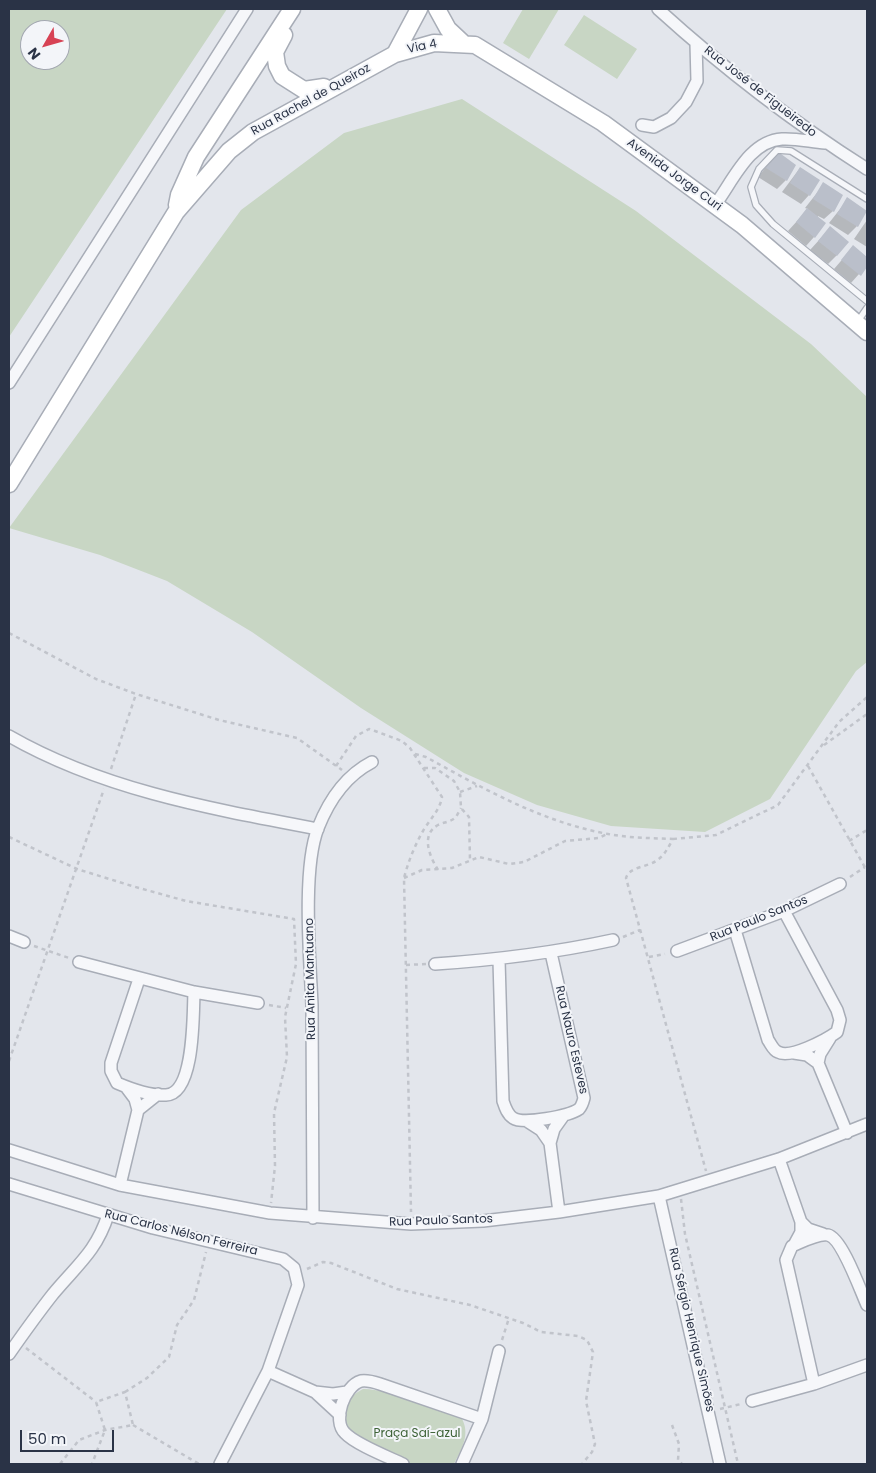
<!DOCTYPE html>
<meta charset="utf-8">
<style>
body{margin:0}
#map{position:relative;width:876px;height:1473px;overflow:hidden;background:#e3e6ec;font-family:Poppins,sans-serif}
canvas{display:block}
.frame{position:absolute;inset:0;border:10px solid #2a3346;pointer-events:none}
.north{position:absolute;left:20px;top:20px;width:50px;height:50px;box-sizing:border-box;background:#f3f5f9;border:1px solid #a3a7b1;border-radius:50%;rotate:232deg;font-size:14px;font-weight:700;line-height:20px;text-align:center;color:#2a3346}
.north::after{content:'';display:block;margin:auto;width:18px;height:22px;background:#d74254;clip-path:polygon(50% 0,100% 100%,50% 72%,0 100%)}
.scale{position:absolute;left:20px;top:1430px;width:94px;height:22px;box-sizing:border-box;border:2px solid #2a3346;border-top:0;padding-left:6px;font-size:15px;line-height:18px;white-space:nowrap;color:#2a3346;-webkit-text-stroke:4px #f3f5f9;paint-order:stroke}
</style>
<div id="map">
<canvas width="876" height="1473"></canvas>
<div class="frame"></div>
<div class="north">N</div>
<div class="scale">50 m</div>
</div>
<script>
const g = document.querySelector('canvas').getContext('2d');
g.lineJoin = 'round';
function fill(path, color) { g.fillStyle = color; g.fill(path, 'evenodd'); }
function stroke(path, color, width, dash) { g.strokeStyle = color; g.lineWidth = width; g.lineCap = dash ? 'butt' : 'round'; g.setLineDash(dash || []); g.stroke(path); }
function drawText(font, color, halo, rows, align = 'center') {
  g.font = font + ' Poppins,sans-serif'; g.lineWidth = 4; g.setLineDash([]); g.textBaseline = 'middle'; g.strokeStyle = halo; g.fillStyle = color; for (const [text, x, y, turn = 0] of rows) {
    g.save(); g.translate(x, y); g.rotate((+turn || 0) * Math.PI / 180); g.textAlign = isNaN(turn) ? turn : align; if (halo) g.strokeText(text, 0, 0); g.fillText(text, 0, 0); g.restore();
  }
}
fill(new Path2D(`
 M9,9H227L9,337ZM30,30H60V60H30Z
 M523,9H559L529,59L503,43Z
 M584,15L637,49L617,79L564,45Z
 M462,99L636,211L811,344L867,397V662L856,671L770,799L705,832L611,826L537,805L464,773L361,708L252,632L167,581L100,555L9,528L241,210L344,133Z
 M363,1389C385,1388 438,1409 461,1417C471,1434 462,1448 454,1464H411L349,1431C337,1416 346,1397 363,1389Z`), '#c8d6c4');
fill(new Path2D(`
 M777,153L786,180L777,189L758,177Z
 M800,168L809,195L801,204L782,192Z
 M824,184L833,211L824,219L818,216L814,237L806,246L788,231L808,209L805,208Z
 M848,199L857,226L848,235L829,223Z
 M867,220V247L854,239Z
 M830,228L837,255L828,264L810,250Z
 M853,247L867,258V265L851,283L834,269Z`), '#0003');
fill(new Path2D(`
 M777,151L796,165L787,181L766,168Z
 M800,167L820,180L810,196L790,183Z
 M823,182L843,195L834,212L813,199Z
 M847,197L867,211L858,227L837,214Z
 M807,208L826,223L815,238L796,222Z
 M830,226L849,242L837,256L818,241Z
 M853,245L867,257V267L861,276L841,260Z`), '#babfca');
const lane = new Path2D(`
 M867,199L791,151L777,150L759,169L751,187L756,205L773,224L867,301
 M858,321L867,308`);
const street = new Path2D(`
 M658,9C723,68 793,122 867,169
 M642,125L654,127L671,118L686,102L697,81L696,43
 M715,205C733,181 749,141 782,139C796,138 811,142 825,143
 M9,383L247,9
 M9,736C103,790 212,809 318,829
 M735,930L768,1040C771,1044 773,1050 778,1052C790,1059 826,1040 837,1032L840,1020L837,1010L784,911
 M9,936L24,942
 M677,951L784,911L840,884
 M499,960L503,1101C505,1107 507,1114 513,1118C523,1125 569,1116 579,1109C582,1106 583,1102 584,1098L551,953
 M79,962L194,992L258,1003
 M435,964C495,960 553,953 613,940
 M139,979L111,1063V1071L117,1083C131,1089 151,1096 166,1095C195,1094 193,1013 194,992
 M794,1053L807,1055L818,1063L820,1054L830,1038
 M818,1063L847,1133
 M126,1087L135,1099L138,1110L158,1094
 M527,1121L541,1130L550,1143L554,1129L564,1115
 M550,1143L559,1212
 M9,1150L120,1185L270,1213L411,1224L483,1221L559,1212L659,1196L779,1159L867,1124
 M779,1159L801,1222
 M9,1184L153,1228L283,1259L294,1268L298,1285L268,1371L220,1464
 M120,1185L138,1110
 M659,1196L720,1464
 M313,1218C313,1147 313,1076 312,1005C310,960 302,869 318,828C329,800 345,776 372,762
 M794,1245L801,1232V1222L808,1229L823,1234
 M9,1354C23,1334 38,1313 53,1294C77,1265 96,1252 108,1215
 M268,1371L315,1392L340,1415
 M814,1384L786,1260L792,1246C802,1242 818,1233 828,1235C842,1238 861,1292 867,1305
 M315,1392L333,1394L347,1392
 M752,1401L814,1384L867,1365
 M403,1464C388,1457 355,1444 345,1433C332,1421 344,1386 361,1381C368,1380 374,1382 380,1384L482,1419
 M462,1464L482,1419L499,1351`);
const secondary = new Path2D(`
 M437,9L448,29L464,44
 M284,35L275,52L277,66L282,76L304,90L324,87
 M395,54L434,43L475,45L603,123L742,225L867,332
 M177,205L179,195L196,157L292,9
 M9,484L176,212L229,151L253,132L395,54L419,9`);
stroke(lane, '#a8adb7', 8);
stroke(street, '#a8adb7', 14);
stroke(secondary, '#a8adb7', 19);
stroke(new Path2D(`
 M9,633L96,679L136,694L219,720L297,738L342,770
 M824,745L867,714
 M415,754L426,757C484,789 542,822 608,834C629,838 651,838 673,839C668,848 664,856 656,861C647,867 629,867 626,878L706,1171
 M336,766L356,736L369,729L375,731L402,741L410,748L442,797C440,810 430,819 423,831C415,845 408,862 404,878L411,1212
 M808,766L867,871
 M424,768H435L454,781L460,792L461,808L469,817L470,860
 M111,769L136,694
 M460,792L477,786
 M9,837L77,869L132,886L186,901L294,919L296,964L285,1017L287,1057L274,1113L275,1166L271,1203
 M673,839L716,835L778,805L839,722L867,697
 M849,841L867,830
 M438,870C430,857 420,835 438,825C444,822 451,822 456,817L461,808
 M850,877L865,867
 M404,878L422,870L452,868L479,857L509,864L524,862L565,841L599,838L607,834
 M623,937L640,930
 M34,946L69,958
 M649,957L665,954
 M406,965L426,964
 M269,1005L286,1008
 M9,1061L104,789
 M681,1199L685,1234L738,1464
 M307,1269L323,1262L331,1263L397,1289L470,1305L523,1323L541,1332L578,1336L587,1340L593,1352L586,1401L595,1444L592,1452L582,1464
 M502,1340L509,1318
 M26,1348L96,1402
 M125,1392L147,1378L169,1357L177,1325L194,1300L206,1252
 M720,1409L741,1404
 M133,1425L199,1464
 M672,1425L679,1444L678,1460L682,1464
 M60,1464L79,1440L105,1430L133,1425L125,1392L96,1402L105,1430L92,1464`), '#c1c4cb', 2.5, [4, 4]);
stroke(lane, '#f6f7fa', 5.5);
stroke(street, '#f6f7fa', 11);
stroke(secondary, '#fff', 16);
drawText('12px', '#2a3346', '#f3f5f9', [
 ["Via 4",422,47,-12],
 ["Rua José de Figueiredo",760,92,38],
 ["Rua Rachel de Queiroz",311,100,-29],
 ["Avenida Jorge Curi",674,175,36],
 ["Rua Paulo Santos",759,919,-22],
 ["Rua Anita Mantuano",311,979,-91],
 ["Rua Nauro Esteves",571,1040,77],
 ["Rua Paulo Santos",441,1221,-2],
 ["Rua Carlos Nélson Ferreira",181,1233,14],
 ["Rua Sérgio Henrique Simões",691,1330,77]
]);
drawText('12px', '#3d6236', '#f3f5f9', [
 ["Praça Saí-azul",417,1434]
]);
</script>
